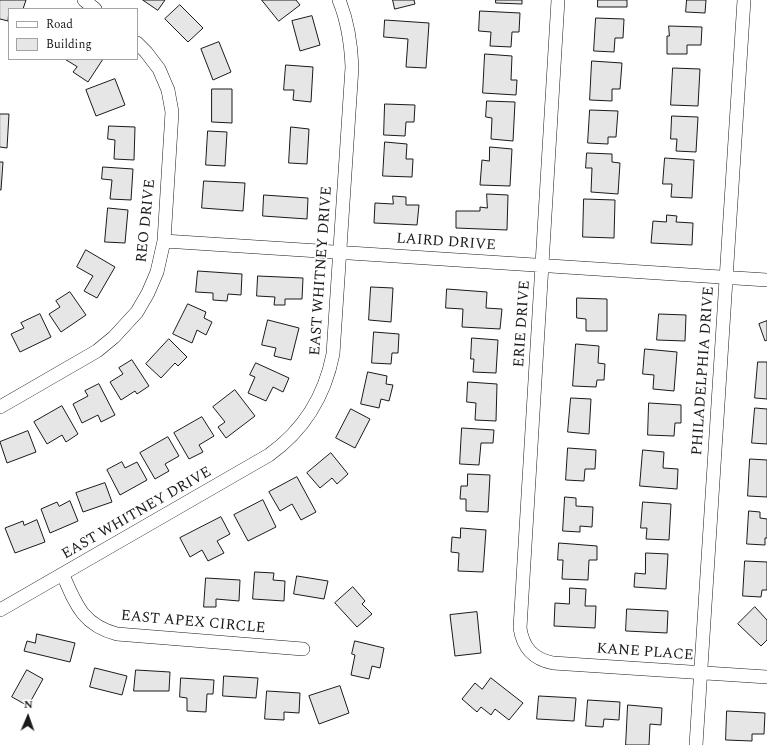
<!DOCTYPE html>
<style>
body{margin:0}
#map{position:relative;width:767px;height:745px;overflow:hidden;background:#fff;font-family:Spectral,serif}
canvas{display:block}
.legend{position:absolute;left:8px;top:8px;width:130px;height:52px;box-sizing:border-box;background:#fff;border:1px solid #a3a3a3;margin:0;padding:5px 7px;list-style:none;font-size:12px;color:#1a1a1a}
.legend li{display:flex;align-items:center;gap:8px;height:20px}
.legend b{width:20px;border:1px solid #a3a3a3}
.north{position:absolute;left:8px;top:697px;width:40px;height:40px;-webkit-text-stroke:3px #fff;paint-order:stroke;rotate:2deg;font-size:11px;font-weight:700;line-height:16px;text-align:center;color:#1a1a1a}
.north::after{content:'';display:block;margin:auto;width:14px;height:18px;background:#1a1a1a;clip-path:polygon(50% 0,100% 100%,50% 72%,0 100%)}
</style>
<div id="map">
<canvas width="767" height="745"></canvas>
<ul class="legend">
<li><b style="height:5px;background:#fff"></b>Road</li>
<li><b style="height:11px;background:#e6e6e6"></b>Building</li>
</ul>
<div class="north">N</div>
</div>
<script>
const g = document.querySelector('canvas').getContext('2d');
g.lineJoin = 'round';
function fill(path, color) { g.fillStyle = color; g.fill(path, 'evenodd'); }
function stroke(path, color, width, dash) { g.strokeStyle = color; g.lineWidth = width; g.lineCap = dash ? 'butt' : 'round'; g.setLineDash(dash || []); g.stroke(path); }
function drawText(font, color, halo, rows, align = 'center') {
  g.font = font + ' Spectral,serif'; g.lineWidth = 3; g.setLineDash([]); g.textBaseline = 'middle'; g.strokeStyle = halo; g.fillStyle = color; for (const [text, x, y, turn = 0] of rows) {
    g.save(); g.translate(x, y); g.rotate((+turn || 0) * Math.PI / 180); g.textAlign = isNaN(turn) ? turn : align; if (halo) g.strokeText(text, 0, 0); g.fillText(text, 0, 0); g.restore();
  }
}
const building = new Path2D(`
 M0,0H26L23,9H9L8,21L0,19Z
 M143,0H165L158,10Z
 M262,0H296L300,5L279,21Z
 M393,0H414L415,4L395,9Z
 M496,0H522V4L496,3Z
 M598,0H627V7H598Z
 M687,0H706L705,13L686,12Z
 M180,5L203,28L188,42L165,19Z
 M480,11L520,13L519,32H512L511,47L490,46L491,32L479,31Z
 M312,16L320,45L300,51L292,21Z
 M596,18L624,19L623,38H615L614,52L594,51Z
 M385,20L429,23L426,68L406,67L408,39L384,37Z
 M669,26L702,27L701,45H687V54H667V36H669Z
 M219,42L231,72L213,80L201,49Z
 M485,54L512,56L511,80H517L516,95L483,93Z
 M65,59H103L88,82L73,72L77,67Z
 M592,61L622,63L620,89H612V101L590,100Z
 M286,65L313,67L311,102L293,100L294,90H284Z
 M673,68L700,69L698,106L671,105Z
 M115,79L125,105L96,116L86,90Z
 M212,89H232V123L212,122Z
 M487,101L515,102L513,141L491,139L492,118L486,117Z
 M385,104L415,105L414,122H406L405,136L384,135Z
 M590,110L618,111L616,137H608V144L588,143Z
 M0,114H9L7,148L0,147Z
 M672,116L698,117L696,152L676,151L677,139H671Z
 M109,126L135,127L134,160L114,159L115,140L108,139Z
 M291,127L309,129L307,164L289,163Z
 M208,131L227,132L225,166L206,165Z
 M385,142L407,144L406,159H413L412,177L383,176Z
 M490,147L512,149L510,186L480,185L482,160L489,161Z
 M587,153L612,154V162L620,163L618,194L591,192L592,168H586Z
 M665,158L694,160L692,198L671,197L672,184H663Z
 M0,162H3L1,190H0Z
 M103,167L133,169L131,200L110,199L112,180L102,179Z
 M204,181L245,183L243,211L202,208Z
 M487,194L508,195L507,230L456,228V211H480V207L487,208Z
 M264,195L308,198L307,219L263,216Z
 M393,196L406,197V205H419L417,225L374,223L375,203L393,204Z
 M584,199L615,200L614,238L583,237Z
 M108,208L128,210L125,243L105,242Z
 M667,215L677,216L676,222L693,223L692,245L651,243L653,221L666,222Z
 M86,250L115,267L97,298L84,291L93,276L77,267Z
 M198,271L242,274L241,295L228,294L227,301L213,300V293L196,292Z
 M258,276L303,278L302,299H285V305H274L275,297L257,296Z
 M371,287L393,288L391,322L369,320Z
 M447,289L487,292L486,308L502,309L500,329L462,327L463,309L446,308Z
 M70,292L86,315L61,332L49,314L60,307L56,301Z
 M577,298L607,299V331H586V319L577,318Z
 M188,304L206,312L204,318L212,322L206,335L197,330L192,343L173,334Z
 M40,314L51,337L20,352L11,334L24,328L21,323Z
 M659,314L686,315L685,341L657,340Z
 M268,320L299,328L291,360L274,356L276,348L262,345Z
 M767,321V340L765,341L759,324Z
 M374,332L399,334L398,353H392L391,364L372,363Z
 M472,338L498,340L496,373L473,372L474,359H471Z
 M169,339L187,357L178,366L175,363L161,378L146,364Z
 M576,344L599,346L598,363L605,364L604,380H597L596,387L573,386Z
 M645,349L677,352L674,391L653,389L654,375L643,374Z
 M132,360L149,386L137,394L135,391L121,400L110,382L123,374L119,368Z
 M758,362H767V399L755,398Z
 M256,363L289,378L283,392L273,387L266,401L248,393L255,377L250,375Z
 M368,372L387,376L386,384L393,385L389,401L381,399L379,408L361,404Z
 M468,382L497,384L496,421L475,420L476,403L467,402Z
 M99,384L115,415L101,422L98,415L82,423L73,404L88,396L85,391Z
 M235,390L255,416L226,438L218,427L225,422L213,407Z
 M571,398L591,399L589,434L568,432Z
 M649,403L681,405V423H675L674,436L648,435Z
 M62,406L78,434L66,442L62,435L47,444L34,422Z
 M755,408L767,409V444L752,443Z
 M351,409L370,419L355,448L336,438Z
 M202,417L214,436L199,445L203,452L189,459L174,433Z
 M462,428L494,430L493,443H481L479,465L460,464Z
 M28,431L36,452L7,463L0,442Z
 M168,437L179,456L165,464L169,471L155,479L140,453Z
 M568,448L596,450L595,469H585L584,481L566,480Z
 M643,450L664,452L663,468L678,469L677,489L640,486Z
 M331,453L348,474L337,484L332,478L320,488L307,473Z
 M750,459L767,460V497L748,496Z
 M122,462L125,468L137,462L147,480L120,495L107,470Z
 M468,474L490,475L488,512L466,511V499H460L461,486H467Z
 M297,477L316,512L301,520L292,504L280,511L269,492Z
 M105,483L112,502L83,512L76,493Z
 M565,497L576,498V506L593,507L592,527L580,526V532L563,531Z
 M263,500L276,527L248,541L234,515Z
 M70,501L78,521L50,533L41,509L57,502L59,506Z
 M643,502L671,504L669,540L646,539L647,528H641Z
 M749,511L760,512V518L767,519V538H765V545L747,544Z
 M221,517L230,534L217,541L224,553L208,561L202,550L190,557L180,538Z
 M37,520L45,542L15,553L5,528L23,521L24,525Z
 M461,528L486,530L483,572L458,571L459,553L451,552L452,537L460,538Z
 M559,543L597,546V560H589L588,580L562,579L563,560H558Z
 M646,553L668,554L666,589L634,587L635,573L645,574Z
 M745,561L767,562V590H762L761,597L743,596Z
 M255,572L274,573L273,580L285,581L284,601L253,599Z
 M297,576L328,581L324,599L294,594Z
 M206,578L240,580L239,601L216,599V607H204Z
 M353,587L365,601L362,604L372,614L357,627L335,603Z
 M570,588L586,589L585,606H596L595,628L554,626L555,603L569,604Z
 M755,607L767,620V640L761,646L738,624Z
 M627,609L668,611L667,633L626,631Z
 M477,612L481,653L455,656L450,615Z
 M37,634L75,643L70,662L24,651L27,641L35,643Z
 M355,641L384,648L380,668L372,666L369,679L351,675L355,655L352,654Z
 M95,668L127,676L122,695L90,687Z
 M27,670L43,679L28,706L12,697Z
 M136,670L170,672L169,691H134Z
 M224,676L258,678L256,698L223,696Z
 M181,678L214,680L213,694H207L206,712L187,711V698L180,697Z
 M491,678L523,703L509,720L495,709L491,715L481,707L477,712L462,699L475,683L482,689Z
 M340,686L349,713L319,724L309,696Z
 M267,691L300,693L299,713L284,712V720L265,719Z
 M539,696L576,698L574,721L537,719Z
 M588,700L620,702L619,720L604,719L603,727L586,726Z
 M628,705L662,708L661,725L650,724L649,745H626Z
 M727,711L765,713L764,734H752V741L726,740Z`);
fill(building, '#e6e6e6');
stroke(building, '#1a1a1a', 1);
const street = new Path2D(`
 M84,0L95,9
 M558,0L520,628C523,648 533,659 553,663L767,677
 M164,241L767,280
 M0,407L97,351L114,337L137,312L148,293L157,272L164,241L172,112L168,90L159,69L146,52L137,43
 M63,575C76,605 83,625 117,634L303,649
 M0,610L269,455C304,430 325,395 333,354L352,67C351,43 348,22 339,0
 M696,745L744,0`);
stroke(street, '#1a1a1a', 14);
stroke(street, '#fff', 13);
drawText('15px', '#1a1a1a', '#fff', [
 ["REO DRIVE",147,221,-84],
 ["LAIRD DRIVE",446,243,4],
 ["EAST WHITNEY DRIVE",322,271,-86],
 ["ERIE DRIVE",523,324,-86],
 ["PHILADELPHIA DRIVE",704,371,-86],
 ["EAST WHITNEY DRIVE",137,514,-30],
 ["EAST APEX CIRCLE",193,623,5],
 ["KANE PLACE",645,653,4]
]);
</script>
